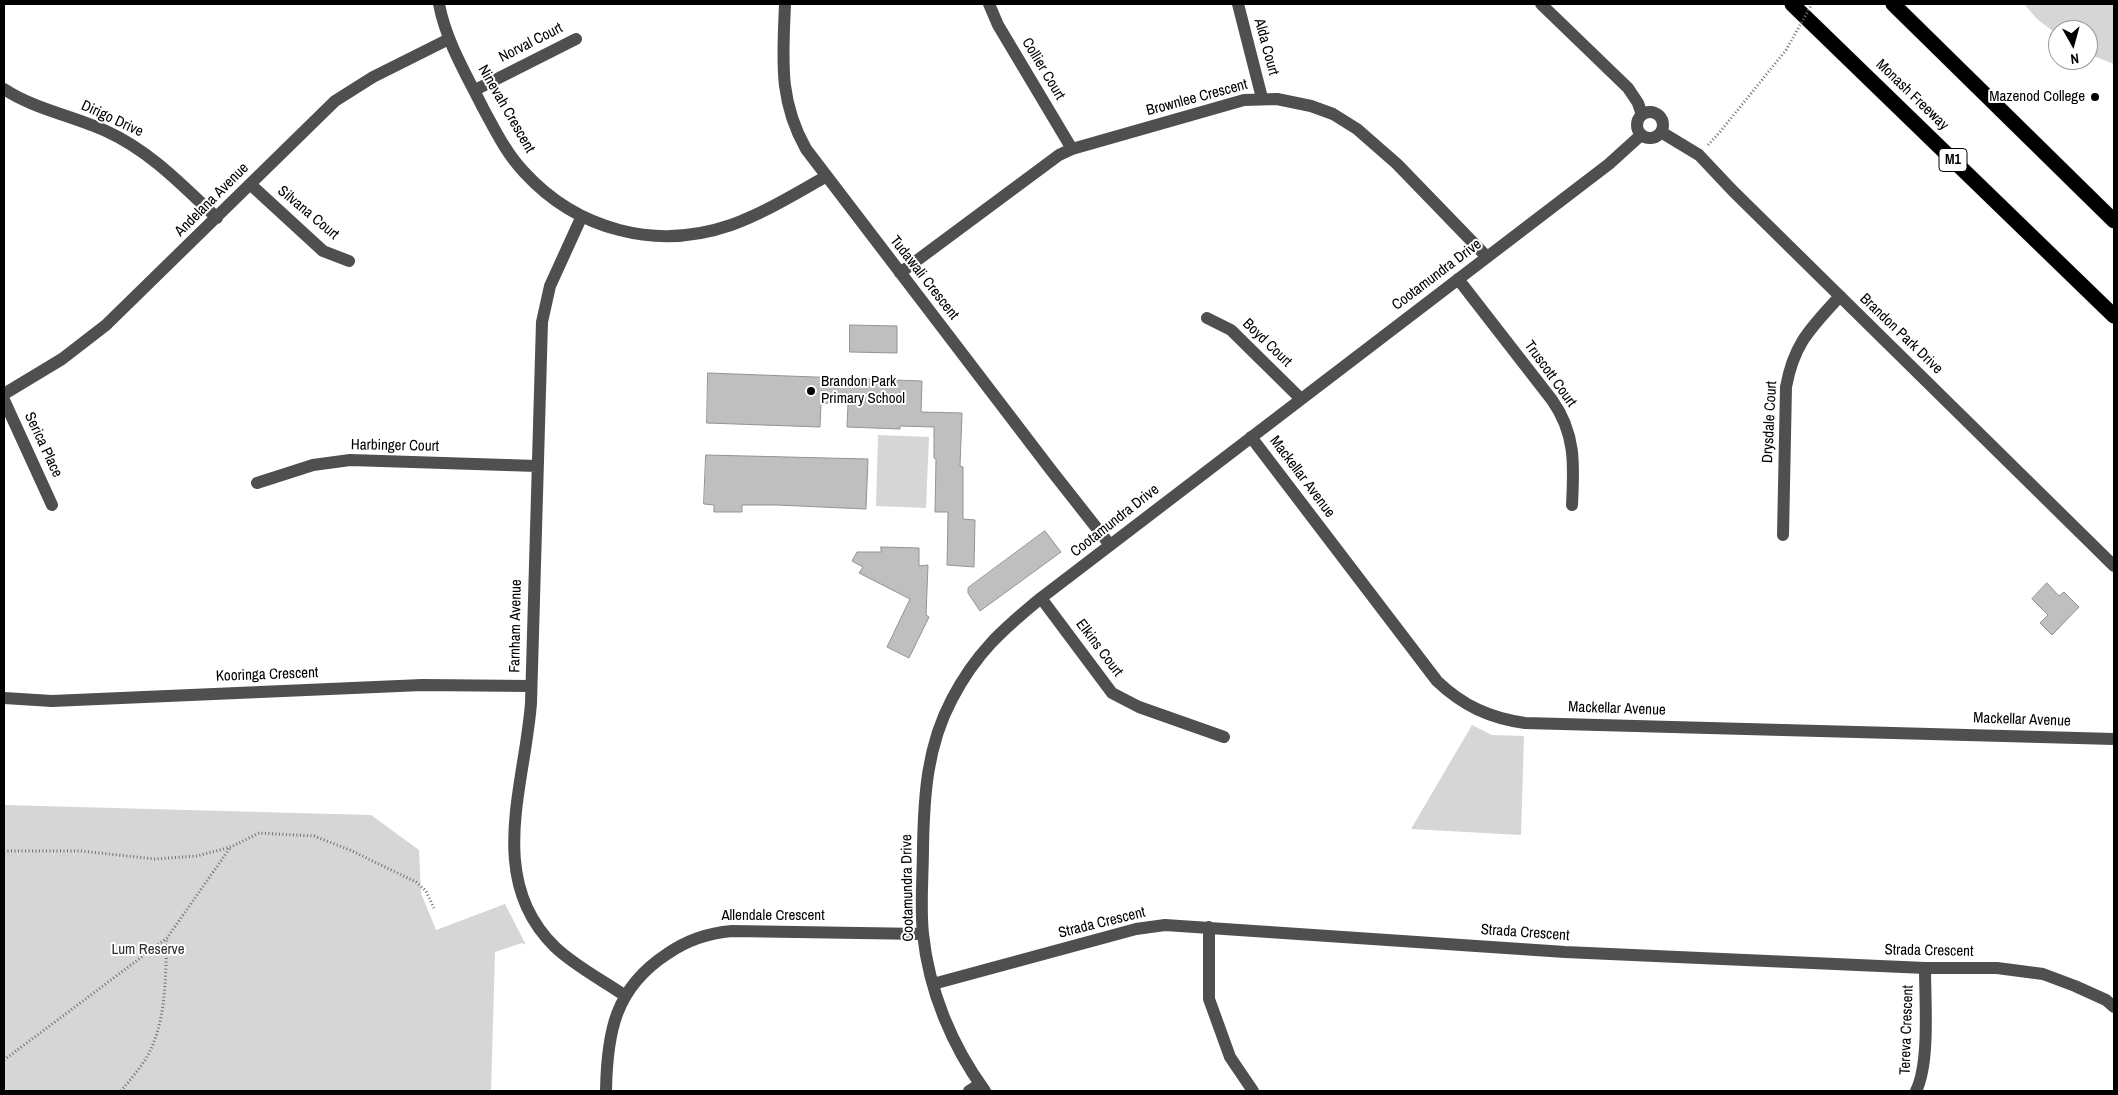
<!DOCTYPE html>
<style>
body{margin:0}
#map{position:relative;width:2118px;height:1095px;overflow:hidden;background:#fff;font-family:"Archivo Narrow",sans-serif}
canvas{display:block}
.frame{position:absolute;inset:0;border:5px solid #000;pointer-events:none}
.north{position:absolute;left:2048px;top:20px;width:50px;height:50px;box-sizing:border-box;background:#fff;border:1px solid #999;border-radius:50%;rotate:173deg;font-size:14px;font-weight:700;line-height:20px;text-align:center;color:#000}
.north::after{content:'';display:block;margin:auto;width:18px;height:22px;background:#000;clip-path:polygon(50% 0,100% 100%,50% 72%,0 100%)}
</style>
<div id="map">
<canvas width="2118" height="1095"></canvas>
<div class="frame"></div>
<div class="north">N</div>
</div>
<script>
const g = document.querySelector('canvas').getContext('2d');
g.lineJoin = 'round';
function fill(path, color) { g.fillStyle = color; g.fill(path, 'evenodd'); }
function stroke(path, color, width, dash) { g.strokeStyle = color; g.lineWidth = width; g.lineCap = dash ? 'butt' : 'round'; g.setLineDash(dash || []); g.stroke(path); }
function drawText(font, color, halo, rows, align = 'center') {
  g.font = font + ' "Archivo Narrow",sans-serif'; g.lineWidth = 4; g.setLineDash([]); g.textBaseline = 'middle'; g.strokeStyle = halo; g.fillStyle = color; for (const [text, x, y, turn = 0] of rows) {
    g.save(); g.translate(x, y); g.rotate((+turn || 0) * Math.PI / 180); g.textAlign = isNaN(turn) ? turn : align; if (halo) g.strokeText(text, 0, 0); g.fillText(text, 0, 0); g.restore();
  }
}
fill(new Path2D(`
 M2024,4H2114V64L2088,54V30H2058V35L2037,19Z
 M878,435L929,437L926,508L876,506Z
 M1472,725L1492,735L1524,736L1521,835L1411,829Z
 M4,805L371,815L419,850L421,893L436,930L505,904L526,945L522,943L495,952L491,1091H4Z`), '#d6d6d6');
const building = new Path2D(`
 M850,325L897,326V353L850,352Z
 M708,373L922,381L921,412L962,413L960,466L963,467V519L975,520L974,567L947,565L948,512H935L936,459L934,458V427L900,426V429L847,427L848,404L821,403L820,427L707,423Z
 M706,455L868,459L866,509L777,505H742V512H714V505L704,504Z
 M1045,531L1061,552L980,611L968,593V588Z
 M881,547L919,548V566L928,565L926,615L929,617L909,658L887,647L910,599L859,573L863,567L852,561L857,552H881Z
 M2047,583L2059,596L2064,592L2079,607L2052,635L2040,623L2048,615L2032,599Z`);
fill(building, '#bfbfbf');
stroke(building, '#939393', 1);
const highway = new Path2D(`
 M1792,4L2114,316
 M1893,4L2114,221`);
stroke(highway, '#dbdbdb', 16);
stroke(new Path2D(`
 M1708,145L1720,132
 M4,851H81L155,859L197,856L231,847L259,833L314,836L350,850L416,882L426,891L434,908
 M4,1060L167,938L230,848
 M121,1091C129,1081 138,1071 145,1060C167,1024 165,979 167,938`), '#717171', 3, [1, 2.5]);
stroke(new Path2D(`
 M439,4C446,41 466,74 483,108C495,130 506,153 524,172C577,230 656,251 731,225C764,213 795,194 825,177
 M785,4C783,59 778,99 806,149L1051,470L1110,545
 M989,4L998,25L1072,149
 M1238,4L1262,98
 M1541,4L1628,88L1638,103L1642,115
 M4,89C34,109 73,116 106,131C150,151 182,185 217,218
 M475,90L576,39
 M1637 125a13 13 0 1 1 26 0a13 13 0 1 1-26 0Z
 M1661,132L1699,155L1733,191L2114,566
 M250,184L323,251L349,261
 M581,218L550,286L542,322L531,703C525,785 485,879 555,947C575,966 602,980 624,995
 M900,273L1059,155L1072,149L1244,100L1277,99L1311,106L1333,114L1357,129L1397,164L1487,257
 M1458,279L1552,400C1576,434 1574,465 1572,505
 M1207,318L1231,330L1301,399
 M4,394L62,359L106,325L335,101L373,77L449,39
 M4,400L52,505
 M1251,437L1437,681C1463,706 1490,718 1525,723L2114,739
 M257,483L313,465L350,460L537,466
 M1783,535L1786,387C1794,343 1811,328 1840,296
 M1041,598L1112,693L1139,707L1224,737
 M4,698L52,701L422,685L531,686
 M1209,927V999L1230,1057L1253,1091
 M933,984L1136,929L1165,925L1565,952L1925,968H1997L2043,974L2075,986L2106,1000L2114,1007
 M606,1091C607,1032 615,988 667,954C687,940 708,933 732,931L923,934
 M969,1091L980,1084
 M985,1091C952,1046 929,991 923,934C920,905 923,876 923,847C924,795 927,746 952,699C976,653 1002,630 1041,598L1609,164L1641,135
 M1916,1091C1930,1063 1925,1001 1925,968`), '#4f4f4f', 12);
stroke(highway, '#000', 15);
stroke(new Path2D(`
 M1720,132L1786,50L1812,4`), '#717171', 3, [1, 2.5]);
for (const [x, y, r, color] of [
 [2095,97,5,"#000"],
 [811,391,5,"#000"]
]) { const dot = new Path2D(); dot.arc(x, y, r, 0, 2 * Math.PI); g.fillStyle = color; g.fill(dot); stroke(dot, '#fff', 2); }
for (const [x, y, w] of [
 [1953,160,28]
]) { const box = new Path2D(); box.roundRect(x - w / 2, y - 11.5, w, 23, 4); g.fillStyle = '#fff'; g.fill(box); stroke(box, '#000', 1); }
drawText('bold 14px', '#000', null, [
 ["M1",1953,160]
]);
drawText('15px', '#000', '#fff', [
 ["Norval Court",531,43,-27],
 ["Alda Court",1266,47,75],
 ["Collier Court",1043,69,59],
 ["Monash Freeway",1912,95,44],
 ["Brownlee Crescent",1197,98,-15],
 ["Ninevah Crescent",506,109,60],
 ["Dirigo Drive",112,119,25],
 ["Andelana Avenue",212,200,-45],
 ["Silvana Court",308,213,40],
 ["Cootamundra Drive",1437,275,-37],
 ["Tudawali Crescent",924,278,52],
 ["Brandon Park Drive",1901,334,44],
 ["Boyd Court",1267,343,44],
 ["Truscott Court",1550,374,54],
 ["Drysdale Court",1770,422,-87],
 ["Serica Place",43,445,65],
 ["Harbinger Court",395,446,1],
 ["Mackellar Avenue",1302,477,53],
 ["Cootamundra Drive",1115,521,-38],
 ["Farnham Avenue",516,626,-89],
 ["Elkins Court",1099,648,53],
 ["Kooringa Crescent",267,675,-2],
 ["Mackellar Avenue",1617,709,2],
 ["Mackellar Avenue",2022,720,2],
 ["Cootamundra Drive",908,888,-91],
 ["Allendale Crescent",773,916],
 ["Strada Crescent",1102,923,-14],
 ["Strada Crescent",1525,933,4],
 ["Strada Crescent",1929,951,1],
 ["Tereva Crescent",1907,1030,-88]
]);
drawText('15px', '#000', '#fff', [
 ["Mazenod College",2085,97],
 ["Brandon Park",821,382,"left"],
 ["Primary School",821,399,"left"]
], 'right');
drawText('15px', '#2d2d2d', '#fff', [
 ["Lum Reserve",148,950]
]);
</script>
